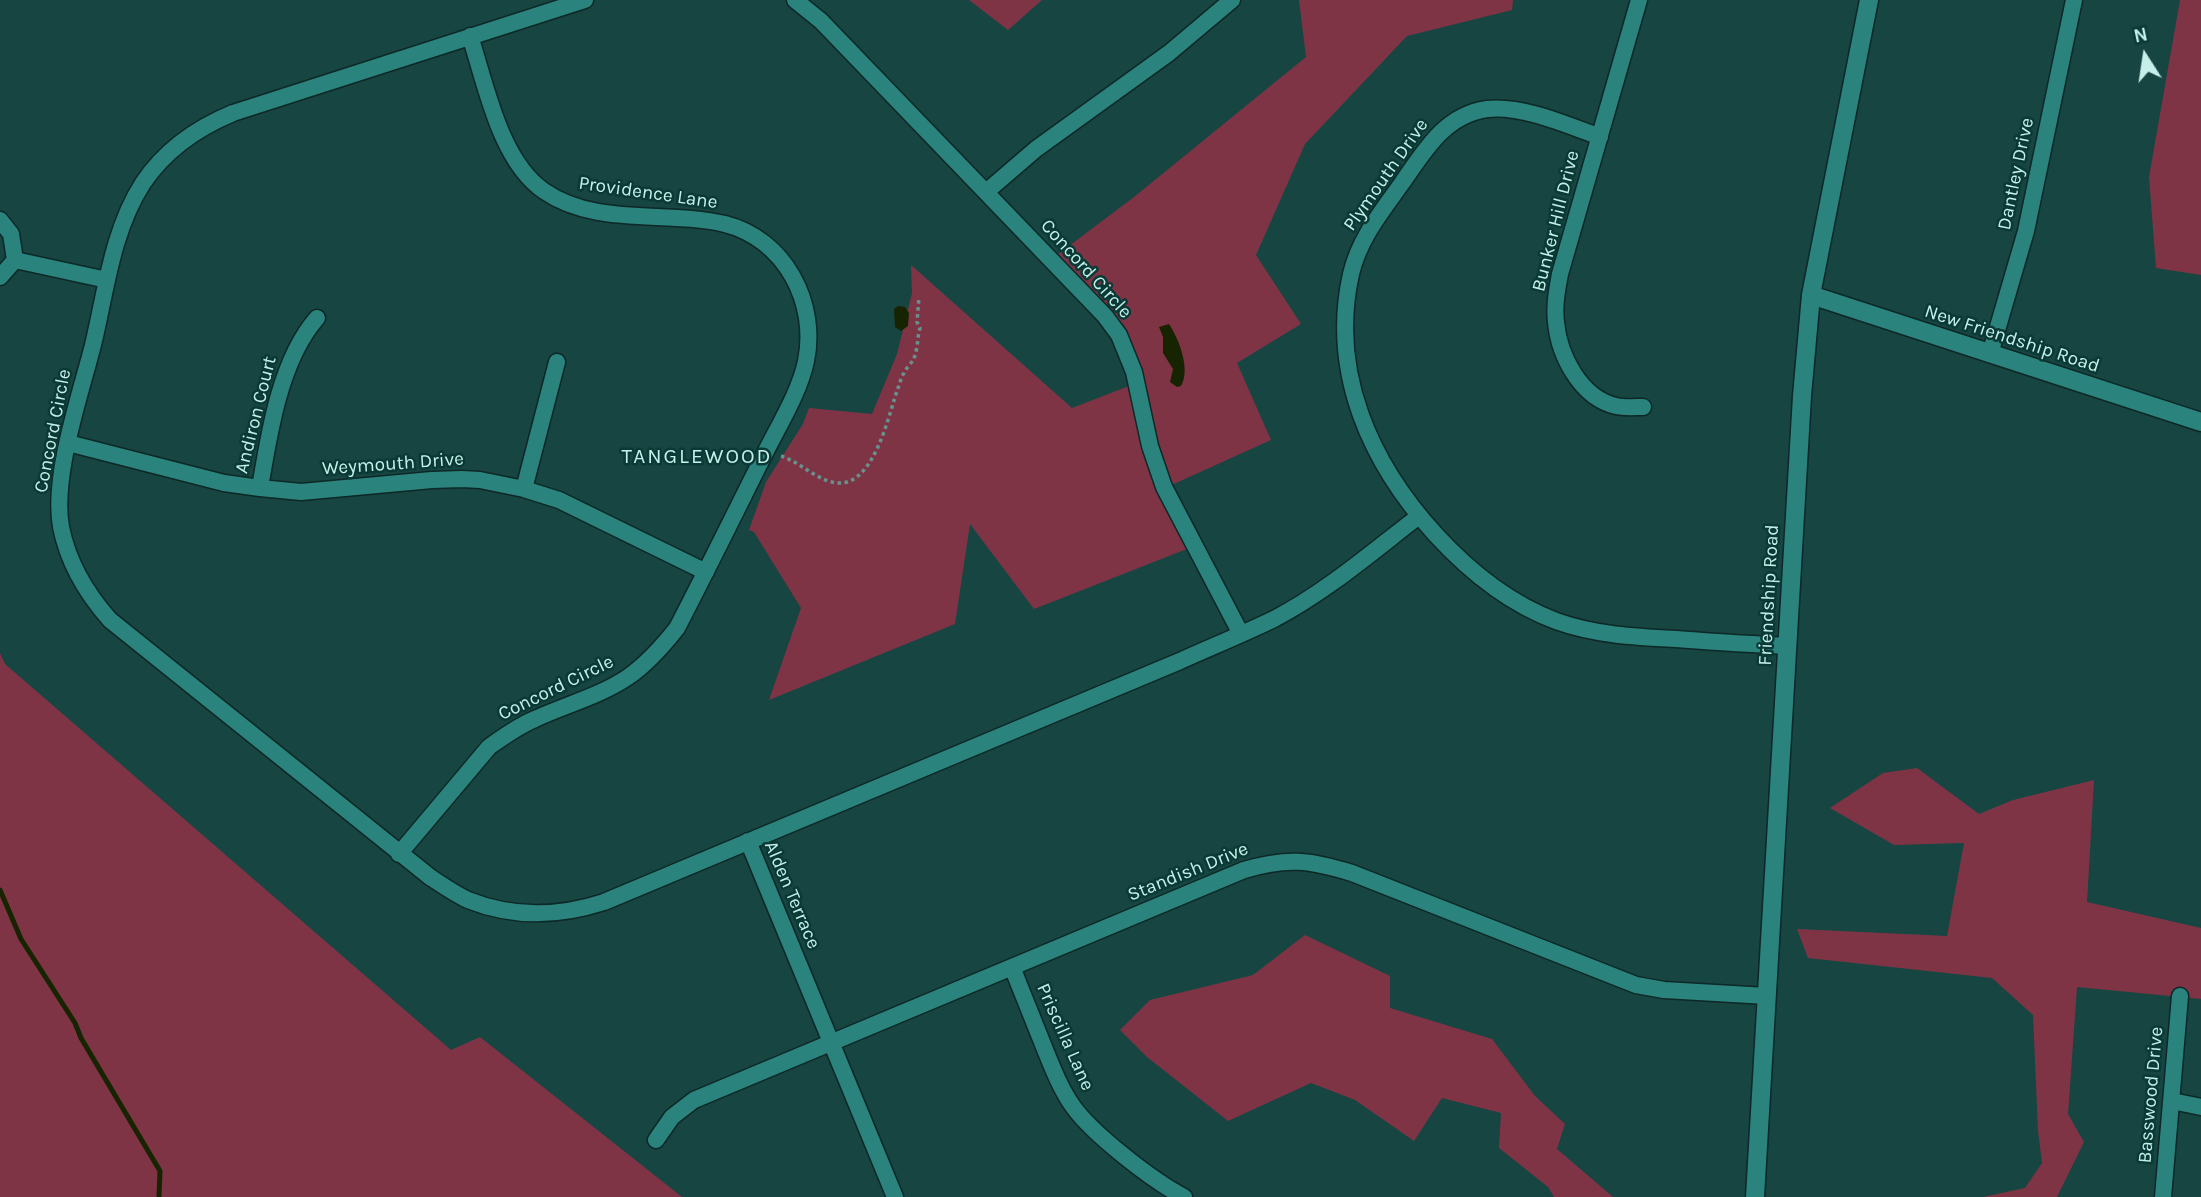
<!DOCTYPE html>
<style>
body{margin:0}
#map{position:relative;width:2201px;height:1197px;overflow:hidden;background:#174541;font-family:Karla,sans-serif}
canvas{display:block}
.north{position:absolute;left:2110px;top:21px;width:70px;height:70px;-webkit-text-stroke:5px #093a36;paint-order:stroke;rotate:348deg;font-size:19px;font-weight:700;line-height:28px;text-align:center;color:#c7efea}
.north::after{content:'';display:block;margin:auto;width:24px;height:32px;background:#c7efea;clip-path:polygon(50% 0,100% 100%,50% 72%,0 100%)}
</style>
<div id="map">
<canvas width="2201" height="1197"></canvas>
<div class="north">N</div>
</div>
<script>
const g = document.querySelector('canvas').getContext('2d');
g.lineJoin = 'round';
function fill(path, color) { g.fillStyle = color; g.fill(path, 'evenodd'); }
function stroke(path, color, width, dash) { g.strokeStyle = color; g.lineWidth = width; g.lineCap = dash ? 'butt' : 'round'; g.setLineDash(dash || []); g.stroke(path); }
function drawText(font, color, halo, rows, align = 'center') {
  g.font = font + ' Karla,sans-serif'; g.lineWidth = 5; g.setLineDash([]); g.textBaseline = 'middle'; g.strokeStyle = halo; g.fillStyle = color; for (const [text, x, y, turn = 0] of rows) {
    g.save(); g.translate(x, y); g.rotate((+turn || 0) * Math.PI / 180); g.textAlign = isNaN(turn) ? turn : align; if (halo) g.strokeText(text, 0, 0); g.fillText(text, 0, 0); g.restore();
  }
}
fill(new Path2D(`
 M969,0H1042L1008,30Z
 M1299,0H1513L1512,10L1407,36L1305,144L1256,255L1301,324L1237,363L1271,440L1167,487L1197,545L1034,609L970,524L955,624L769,700L801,608L754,532L749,530L766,482L803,424L809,408L872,414L897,354L912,293L911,265L1072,408L1142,381L1057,255L1134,197L1306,57Z
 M2180,0H2201V275L2156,268L2149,177Z
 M0,653L5,664L451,1050L480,1037L682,1197H0Z
 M1917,768L1979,814L2013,800L2094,780L2087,902L2201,928V999L2077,987L2068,1114L2084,1142L2057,1197H1983L2025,1188L2042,1163L2038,1131L2033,1015L1992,978L1808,958L1797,929L1947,936L1964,843L1894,845L1830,808L1883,773Z
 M1305,935L1390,976V1008L1492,1039L1535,1096L1565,1124L1557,1149L1613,1197H1554L1548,1187L1499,1148L1501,1113L1442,1098L1414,1141L1355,1100L1311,1083L1228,1121L1147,1057L1120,1030L1150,1000L1253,975Z`), '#7f3446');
fill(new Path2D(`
 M898,306L905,307L909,313L908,326L901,331L895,327L894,309Z
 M1169,324C1179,339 1191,370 1181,386L1177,387L1170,382L1173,369L1163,353V337L1159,327Z`), '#172401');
stroke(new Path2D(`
 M0,890L21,939L75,1023L81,1038L160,1171L159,1197`), '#172401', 5);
const minor = new Path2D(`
 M585,0L233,113C197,128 165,150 143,183C112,231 106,291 93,345C80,396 52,476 61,527C68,562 86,593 110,620L430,877C442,885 455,894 468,900C513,918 558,917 604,902L1180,661C1211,647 1243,634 1274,619C1326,592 1372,552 1419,516
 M795,0L821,21L1105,316L1119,335L1134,372L1150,446L1164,487L1241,634
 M1639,0L1560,274C1557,290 1554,306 1556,322C1559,356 1581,398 1616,406C1624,408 1635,407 1643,407
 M1600,137C1567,125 1522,105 1487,109C1445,115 1425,150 1402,183C1382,211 1359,239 1351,274C1329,373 1371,464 1436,535C1470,572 1508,603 1556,621C1595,635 1635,637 1676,639C1713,642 1750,644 1787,646
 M986,192L1036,149L1169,53L1232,0
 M0,220L11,234L15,260L0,277
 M15,260L107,280
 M1990,354L2026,231L2074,0
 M68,443L224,483L260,488L301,492L432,480L462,479L480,480L524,489L559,500L706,572
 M260,488C269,434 280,360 317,318
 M524,489L557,362
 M748,841L895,1197
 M399,854L489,747C503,737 518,726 535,719C565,705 600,696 628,677C647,664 662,647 677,628C707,570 736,511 765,453C779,425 800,391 806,361C818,303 785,239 725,224C666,210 596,227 544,191C500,161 486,85 470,36
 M1012,967C1022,992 1032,1017 1042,1042C1051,1064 1059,1086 1072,1105C1091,1133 1153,1181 1184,1197
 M2172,1101L2201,1107
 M656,1140L672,1117L694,1100L1244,870C1287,857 1310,860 1352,873L1636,985L1664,990L1767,996
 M2163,1197L2180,996`);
const tertiary = new Path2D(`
 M1811,295L2201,422
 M1755,1197L1802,396L1811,295L1869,0`);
stroke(minor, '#0d2826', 19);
stroke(tertiary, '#0d2826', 21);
stroke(new Path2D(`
 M781,456C802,463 818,482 839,483C875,484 889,413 898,388C900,383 901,377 904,373C906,368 911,364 913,360C918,351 917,338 920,328L917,322L919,297`), '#67928d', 3.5, [3.5, 3.5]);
stroke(minor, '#2a837c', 16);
stroke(tertiary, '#2a837c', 18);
drawText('19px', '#c7efea', '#093a36', [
 ["Dantley Drive",2016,174,-78],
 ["Plymouth Drive",1386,175,-55],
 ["Providence Lane",648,193,8],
 ["Bunker Hill Drive",1556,221,-76],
 ["Concord Circle",1086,269,48],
 ["New Friendship Road",2012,339,18],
 ["Andiron Court",256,415,-76],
 ["Concord Circle",53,431,-79],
 ["Weymouth Drive",393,464,-4],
 ["Friendship Road",1769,595,-87],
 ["Concord Circle",556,688,-26],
 ["Standish Drive",1188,872,-22],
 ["Alden Terrace",792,895,67],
 ["Priscilla Lane",1065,1037,66],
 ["Basswood Drive",2151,1095,-85]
]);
g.letterSpacing = '2px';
drawText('21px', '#c7efea', '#093a36', [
 ["TANGLEWOOD",697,457]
]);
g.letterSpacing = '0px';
</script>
